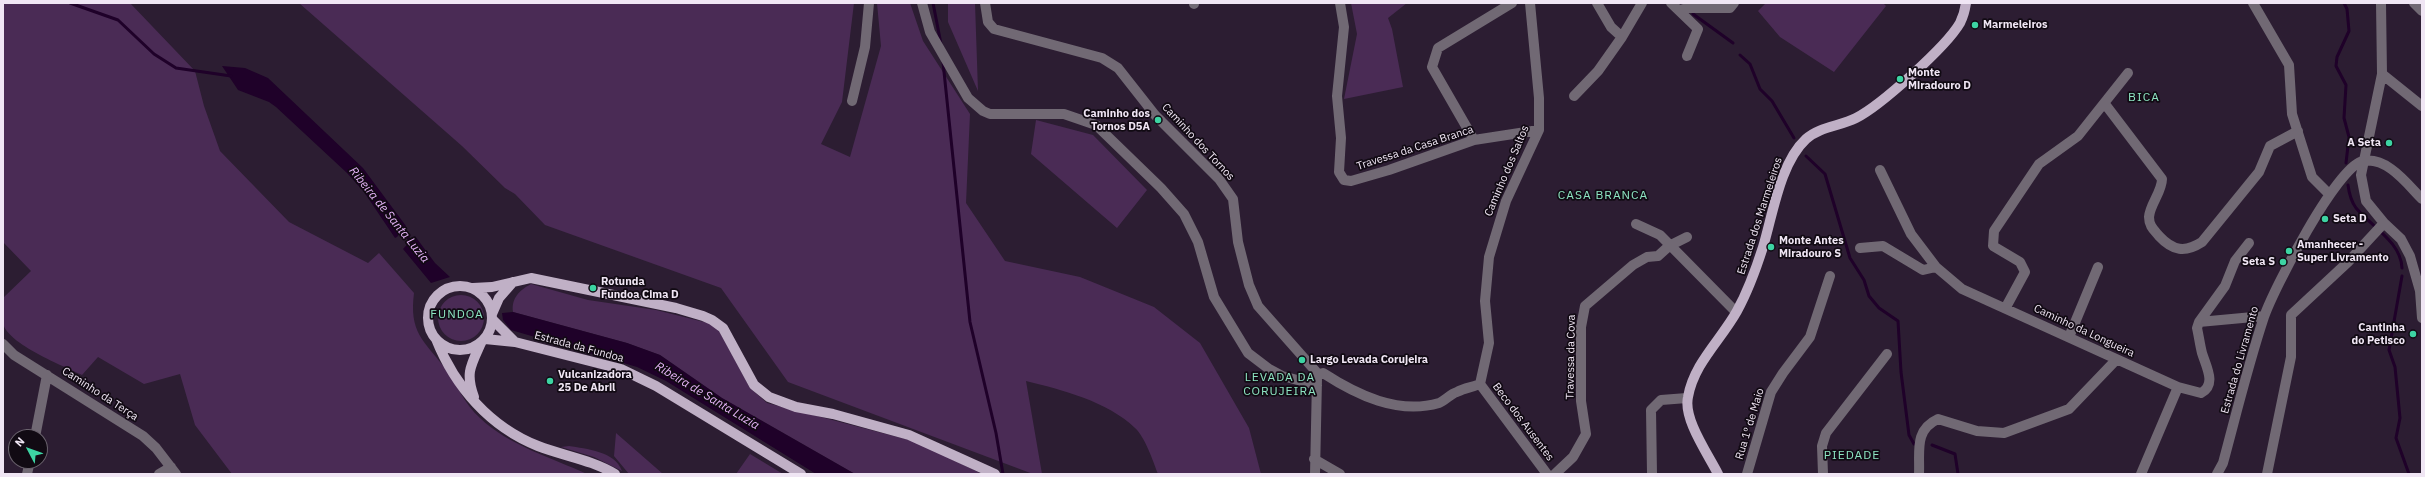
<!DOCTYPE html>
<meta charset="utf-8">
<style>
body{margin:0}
#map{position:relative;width:2425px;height:477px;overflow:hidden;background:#2c1d32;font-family:"IBM Plex Sans",sans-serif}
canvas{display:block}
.frame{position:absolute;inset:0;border:4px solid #f0e6f4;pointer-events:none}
.north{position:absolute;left:8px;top:429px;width:40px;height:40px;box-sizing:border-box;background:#110a13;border:1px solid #6a626d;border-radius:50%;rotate:311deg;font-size:11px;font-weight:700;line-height:16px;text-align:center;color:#f0e6f4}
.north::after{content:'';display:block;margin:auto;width:14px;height:18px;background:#3dd4a3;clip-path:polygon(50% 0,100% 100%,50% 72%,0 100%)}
</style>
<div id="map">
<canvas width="2425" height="477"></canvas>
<div class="frame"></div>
<div class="north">N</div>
</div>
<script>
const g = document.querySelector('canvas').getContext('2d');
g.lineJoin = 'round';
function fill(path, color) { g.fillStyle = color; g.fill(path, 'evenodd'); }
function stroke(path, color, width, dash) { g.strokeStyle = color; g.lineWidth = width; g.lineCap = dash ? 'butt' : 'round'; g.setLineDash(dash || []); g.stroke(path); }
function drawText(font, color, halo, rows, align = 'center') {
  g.font = font + ' "IBM Plex Sans",sans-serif'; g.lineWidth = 3.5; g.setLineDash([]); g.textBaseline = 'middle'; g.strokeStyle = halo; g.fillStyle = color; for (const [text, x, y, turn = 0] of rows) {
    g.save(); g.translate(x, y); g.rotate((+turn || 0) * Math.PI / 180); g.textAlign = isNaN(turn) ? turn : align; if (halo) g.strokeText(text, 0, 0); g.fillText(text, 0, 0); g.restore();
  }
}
fill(new Path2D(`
 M3,3H130L195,71L204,106L220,151L289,222L368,263L379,253L414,293C409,332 423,340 445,368C457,384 464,404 480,418C508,445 552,458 587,474H232L195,425L180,374L144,384L98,357L82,375C64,366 7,344 3,323C1,315 3,306 3,298L31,271L3,242Z
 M299,3H854L842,102L821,144L850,157L881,46L877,3H910L923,41L970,114L966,203L1005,261L1080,277L1154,307L1200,343L1249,428L1261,474H1158C1153,461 1145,437 1135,428C1107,401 1062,390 1026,381L1042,474H1033L788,382L721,288L545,225L515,194L505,188L462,146Z
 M948,3H975L978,91L948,22Z
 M1351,3H1407L1388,18L1392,29L1403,87L1344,99L1357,34Z
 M1766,3H1883L1886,6L1834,72L1780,37L1758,11Z
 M1036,120L1093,135L1147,190L1117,228L1031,154Z
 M531,284L588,300L656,310L716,325L750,388L767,403L917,442L982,474H855L722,398L660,355L627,343L513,312C511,298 520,290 531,284Z
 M438 318a23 23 0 1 1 46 0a23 23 0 1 1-46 0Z
 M616,433L663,474H629L614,456Z
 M569,446C586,449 615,451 622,471L594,457L561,447Z
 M750,454L783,474H736Z`), '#4a2b55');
fill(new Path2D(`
 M222,66L245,68L268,78L363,168L406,226L397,237L395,238L364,192L347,173L276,107L269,102L238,90Z
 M415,236L435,263L450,277L431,283L403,249Z
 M513,312L627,343L660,355L722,398L855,474H816L666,381L637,367L511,330L503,320L502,313Z`), '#1f0129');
stroke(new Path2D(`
 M70,3L118,20L154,54L176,68L231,76
 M933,3L941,44
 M2344,3L2347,9L2349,31L2337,57L2336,66L2346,85L2344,118L2349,137L2346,163
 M1693,14L1733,43
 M1740,55L1750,64L1760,89L1772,101L1794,138
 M943,62L970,322L996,433L1003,474
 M1806,156L1825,174L1850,258L1864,280L1869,296L1879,308L1898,321L1901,372L1909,435L1914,444
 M2348,185C2349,193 2351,201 2356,208C2372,227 2401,242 2402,268
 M401,228L412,243
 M2402,276L2389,350L2395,367L2400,418L2396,438L2409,474
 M1932,445L1955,454L1958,474`), '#1f0129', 3);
stroke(new Path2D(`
 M922,3L930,32L968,98L983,111L990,114H1064L1096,125L1161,188L1184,214L1198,242L1214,297L1248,353L1269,369L1282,376L1317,385
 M985,3L988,22L994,29L1102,58L1118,68L1155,115L1219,179L1233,199L1238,242L1249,285L1258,306L1319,375
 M1340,3L1344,27L1337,96L1341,138L1339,172L1344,180L1351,181L1389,170L1474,140L1539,130
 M1597,3L1611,27L1622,37L1642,3
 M1671,3L1698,29L1687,56
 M2253,3L2289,65L2292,114L2312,177L2329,194
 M2381,3L2382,74L2361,175L2366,201L2384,223L2401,239L2410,256L2420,291L2422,318
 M2414,3L2422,11
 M1194,4V3
 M1680,10L1687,8H1730L1734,3
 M2382,74L2422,106
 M1574,96L1598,71L1622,37
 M852,101L865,47L869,3
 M2105,104L2162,179C2162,192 2150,204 2149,217C2149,226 2154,230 2159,236C2173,251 2185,253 2202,242L2259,172L2270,146L2298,131
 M1474,140L1432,67L1438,48L1512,3
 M1880,170L1911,234L1936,267L1962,289L2178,387L2201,393C2217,385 2206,366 2202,353C2200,345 2199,337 2197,328L2199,322L2264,316
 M1636,224L1660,235L1736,312
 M1860,248L1883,246L1923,270L1936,267
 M2006,307L2025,272L2020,262L1993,246L1994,231L2039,164L2078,136L2128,73
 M2199,322L2225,286L2235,261L2249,243
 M2069,337L2098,267
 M3,344L14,355L143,436L156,448L176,474
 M1319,375L1323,373C1357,395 1398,415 1439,403C1445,401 1450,394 1457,392C1464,388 1473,387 1480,384L1489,343L1485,301L1489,257L1506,201L1539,130V98L1530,3
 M1480,384L1547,474
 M35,437L47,375
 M1314,459L1340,474
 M27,474L30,461
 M159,474L171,467
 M1315,474L1317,379
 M1555,474L1573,457L1586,434L1581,401V327L1585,306L1633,265L1647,257L1658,256L1669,246L1687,237
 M1652,474L1651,410L1661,400L1687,398
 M1747,474L1771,392L1783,373L1810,337L1830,276
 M1823,474L1822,446L1826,433L1887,354
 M1919,474C1920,451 1914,430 1938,419L1977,431L2004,433L2069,409L2116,360
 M2141,474L2178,387
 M2217,474L2223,463C2236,415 2248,365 2264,317C2273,290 2337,166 2363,161C2388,157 2407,184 2422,199
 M2267,474L2291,357V315L2348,262L2384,223`), '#716974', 10);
stroke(new Path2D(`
 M428 318a32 32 0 1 1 64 0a32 32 0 1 1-64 0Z
 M473,288L492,287L531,278L676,308L703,316L712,320L723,328L754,385L769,397L796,407L833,414L909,435L995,474
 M492,314L499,298L513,282
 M492,319L515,342
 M436,339C455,387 490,427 538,446C564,456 592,460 615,474
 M485,339L515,342L621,369L656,386L801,474
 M474,397C465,373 471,365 481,343
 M1718,474C1708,454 1683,419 1688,397C1694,363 1721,340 1737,311C1748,291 1756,269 1763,247C1773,214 1780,163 1806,139C1819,127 1840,126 1856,118C1880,106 1946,47 1960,23C1963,17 1965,10 1966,3`), '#c0b0c6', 10);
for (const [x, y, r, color] of [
 [1975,25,4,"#3dd4a3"],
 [1900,79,4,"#3dd4a3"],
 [1158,120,4,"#3dd4a3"],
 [2389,143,4,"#3dd4a3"],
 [2325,219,4,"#3dd4a3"],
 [1771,247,4,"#3dd4a3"],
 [2289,251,4,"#3dd4a3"],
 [2283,262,4,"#3dd4a3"],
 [593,288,4,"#3dd4a3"],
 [2413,334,4,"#3dd4a3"],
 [1302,360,4,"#3dd4a3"],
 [550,381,4,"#3dd4a3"]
]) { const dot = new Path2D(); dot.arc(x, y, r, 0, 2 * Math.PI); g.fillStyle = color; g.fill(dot); stroke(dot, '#110a13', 1.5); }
drawText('bold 11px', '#f0e6f4', '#110a13', [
 ["Marmeleiros",1983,25],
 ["Monte",1908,73],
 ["Miradouro D",1908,86],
 ["Caminho dos",1150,114,"right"],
 ["Tornos D5A",1150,127,"right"],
 ["A Seta",2381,143,"right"],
 ["Seta D",2333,219],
 ["Monte Antes",1779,241],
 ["Miradouro S",1779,254],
 ["Amanhecer -",2297,245],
 ["Super Livramento",2297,258],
 ["Seta S",2275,262,"right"],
 ["Rotunda",601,282],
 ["Fundoa Cima D",601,295],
 ["Cantinha",2405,328,"right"],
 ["do Petisco",2405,341,"right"],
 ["Largo Levada Corujeira",1310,360],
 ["Vulcanizadora",558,375],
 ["25 De Abril",558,388]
], 'left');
drawText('11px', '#f0e6f4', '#110a13', [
 ["Caminho dos Tornos",1198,142,47],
 ["Travessa da Casa Branca",1415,148,-18],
 ["Caminho dos Saltos",1507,171,-67],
 ["Estrada dos Marmeleiros",1760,216,-72],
 ["Caminho da Longueira",2084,331,25],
 ["Estrada da Fundoa",579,347,15],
 ["Travessa da Cova",1571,357,-89],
 ["Estrada do Livramento",2240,360,-74],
 ["Caminho da Terça",100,394,33],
 ["Beco dos Ausentes",1523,422,53],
 ["Rua 1º de Maio",1750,424,-73]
]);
g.letterSpacing = '1px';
drawText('12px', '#8de5c2', '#110a13', [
 ["BICA",2144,98],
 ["CASA BRANCA",1603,196],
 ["FUNDOA",457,315],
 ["LEVADA DA",1280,378],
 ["CORUJEIRA",1280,392],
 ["PIEDADE",1852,456]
]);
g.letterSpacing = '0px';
drawText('italic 12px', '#e7b5fa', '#110a13', [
 ["Ribeira de Santa Luzia",389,215,51],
 ["Ribeira de Santa Luzia",707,396,31]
]);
</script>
